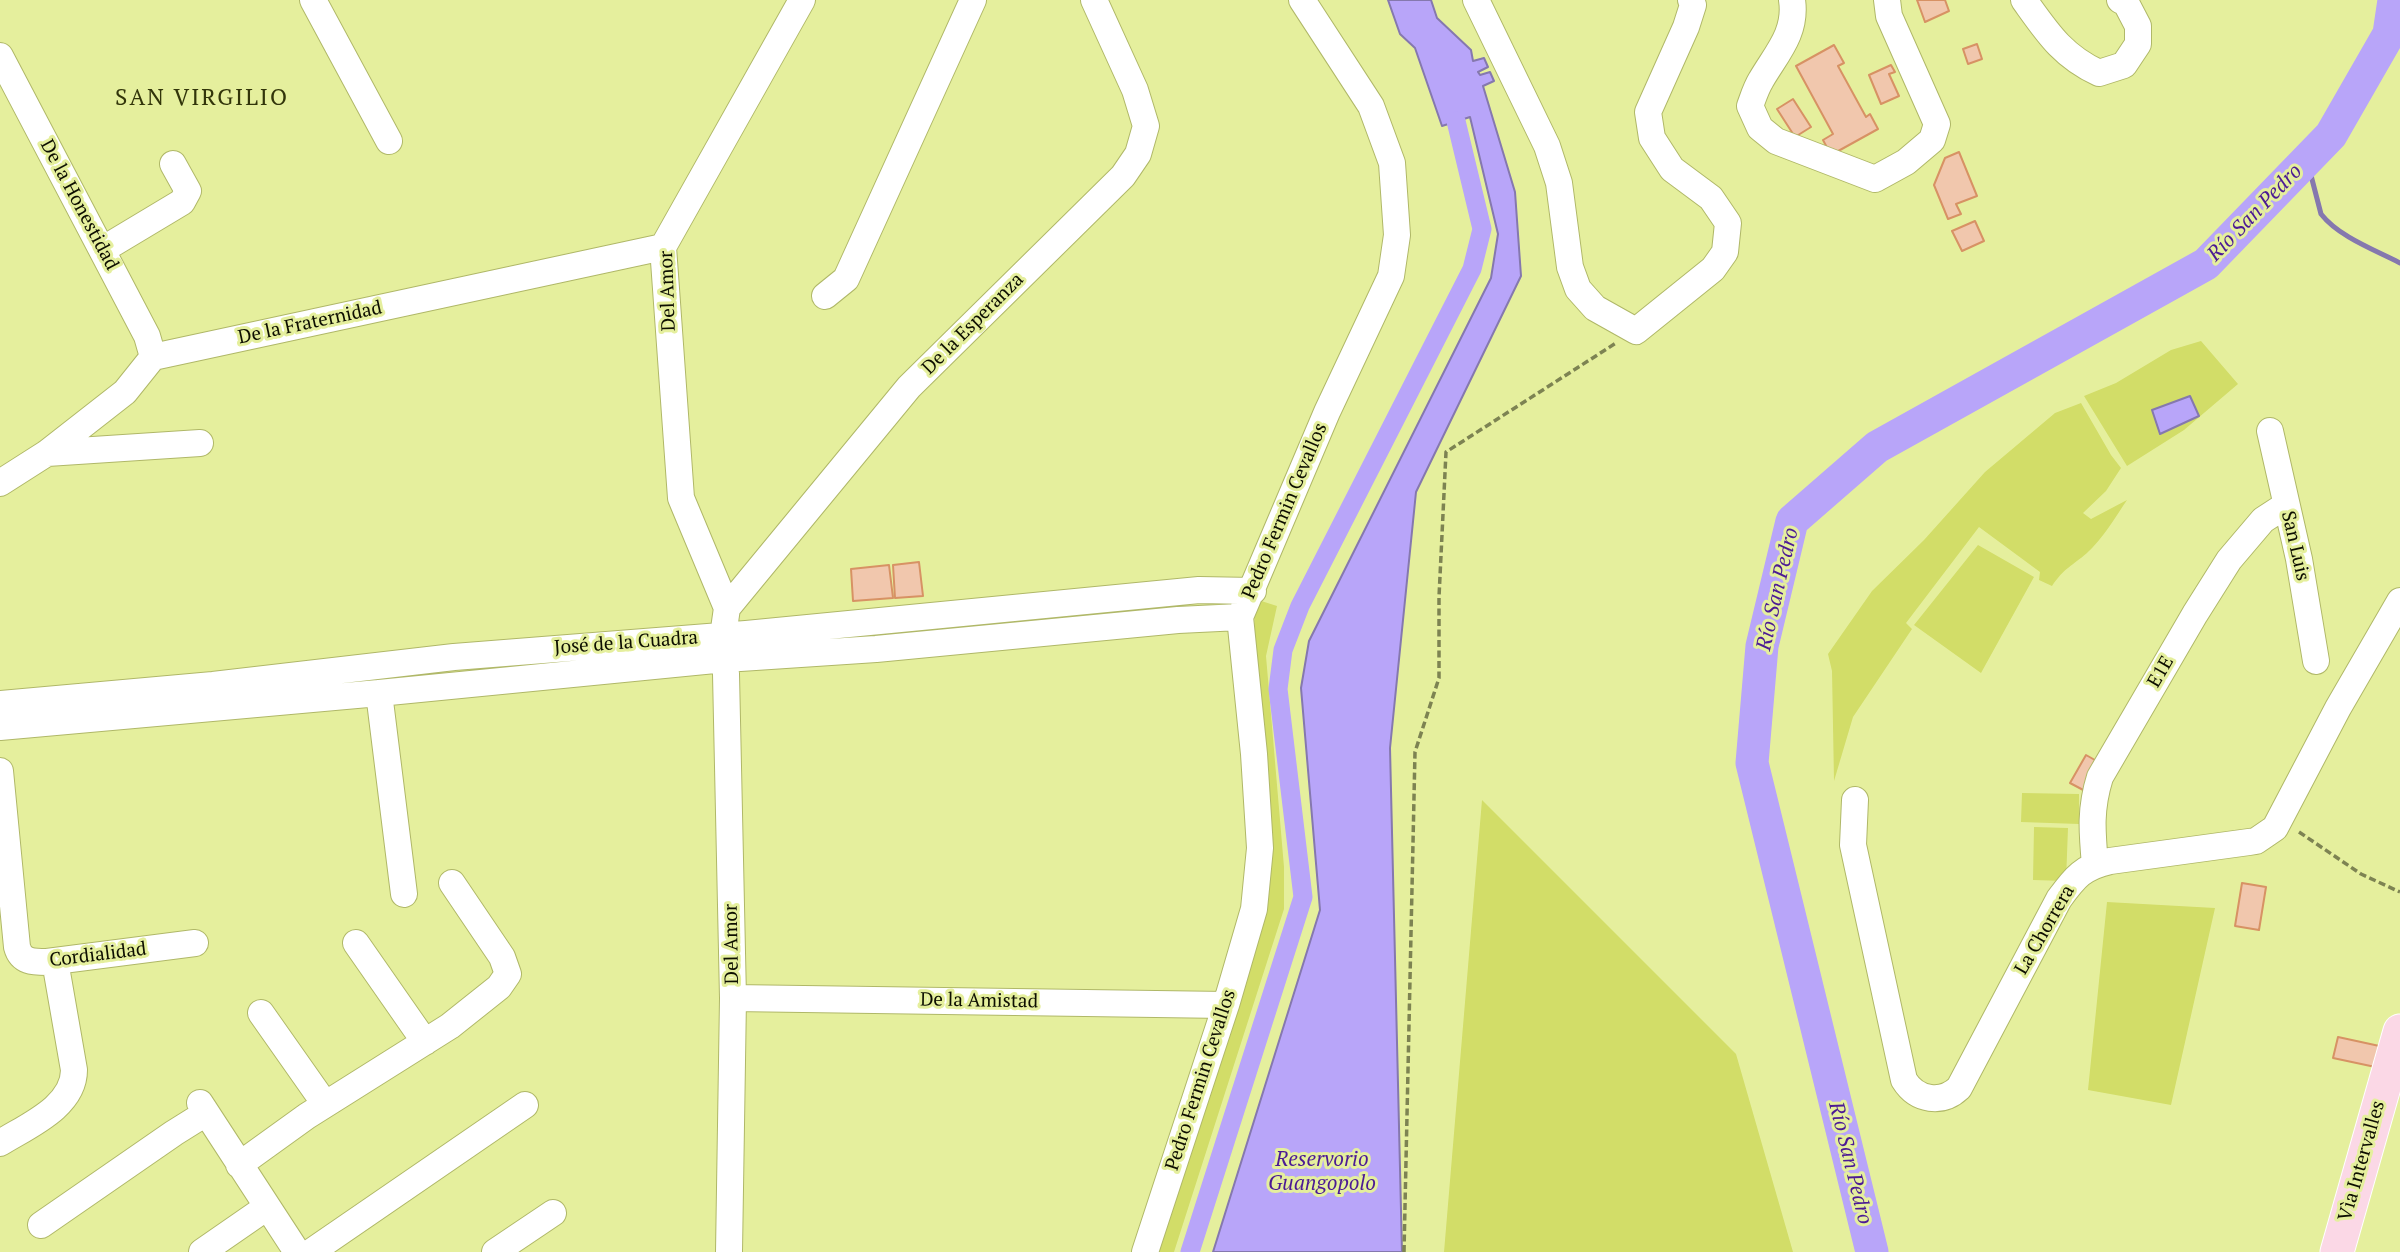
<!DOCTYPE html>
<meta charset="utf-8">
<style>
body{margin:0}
canvas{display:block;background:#e5ef9d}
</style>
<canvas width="2400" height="1252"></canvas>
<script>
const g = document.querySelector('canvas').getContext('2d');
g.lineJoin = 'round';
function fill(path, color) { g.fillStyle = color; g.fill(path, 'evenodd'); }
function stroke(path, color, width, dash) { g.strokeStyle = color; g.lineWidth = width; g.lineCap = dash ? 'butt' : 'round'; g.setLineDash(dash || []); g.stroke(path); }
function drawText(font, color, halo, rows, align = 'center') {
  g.font = font + ' "PT Serif",serif'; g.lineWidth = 6; g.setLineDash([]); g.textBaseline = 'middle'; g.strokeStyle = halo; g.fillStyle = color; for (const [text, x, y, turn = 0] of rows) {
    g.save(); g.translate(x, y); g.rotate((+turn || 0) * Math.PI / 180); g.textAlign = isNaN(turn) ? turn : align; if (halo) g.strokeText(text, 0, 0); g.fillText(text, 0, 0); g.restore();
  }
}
fill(new Path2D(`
 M2201,341L2238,384L2184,430L2127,466L2084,396L2116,383L2171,350Z
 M2081,403L2111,455L2121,468L2106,491L2083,513L2091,519L2127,500C2115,518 2103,538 2087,553C2072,566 2064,568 2052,586L2039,580L2040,572L1979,527L1906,623L1912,629L1853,717L1834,781L1832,671L1828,654L1872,591L1924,540L1985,472L2055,413Z
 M1978,545L2034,577L1981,673L1914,625Z
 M1255,599L1277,606L1266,656L1284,867V909L1174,1252H1158L1266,906L1273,840L1254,643Z
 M2022,793L2079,794V824L2021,822Z
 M1482,800L1736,1054L1793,1252H1444Z
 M2034,827L2068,828L2066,881L2033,880Z
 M2107,902L2215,908L2171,1105L2088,1090Z`), '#d2dd68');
const water = new Path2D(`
 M1388,0H1431L1437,18L1471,50L1473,61L1484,58L1488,67L1478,72L1480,75L1490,72L1494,81L1483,86L1515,192L1521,276L1416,492L1390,748L1402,1252H1213L1320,910L1301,688L1309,641L1491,278L1498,234L1470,117L1442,126L1415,48L1400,34Z
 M2190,396L2199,416L2160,434L2152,410Z`);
fill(water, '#b8a5f9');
stroke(water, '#8578ae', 2);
stroke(new Path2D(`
 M2307,160L2321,214C2339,237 2375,250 2400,263`), '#8578ae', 5);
stroke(new Path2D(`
 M1190,1252L1303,897L1278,689L1283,650L1300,606L1472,269L1482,229L1456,121`), '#b8a5f9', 19);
stroke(new Path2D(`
 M1872,1252L1752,763L1762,646L1792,521L1877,447L2206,264L2331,135L2389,34L2394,0`), '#b8a5f9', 33);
const building = new Path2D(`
 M1917,0H1945L1949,11L1925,22Z
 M1977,44L1982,59L1968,64L1963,49Z
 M1834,45L1844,63L1838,66L1866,117L1870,114L1878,129L1831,155L1823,140L1833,134L1796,66Z
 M1891,65L1895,72L1889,74L1899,96L1881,104L1869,75Z
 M1793,99L1811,127L1795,137L1777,109Z
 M1959,152L1977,196L1956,204L1961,214L1948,219L1934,185L1945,158Z
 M1975,221L1984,241L1962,251L1952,231Z
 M919,562L923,596L895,598L893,565Z
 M889,565L893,598L853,601L851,569Z
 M2086,755L2102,764L2087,792L2070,783Z
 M2242,883L2266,887L2259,930L2235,926Z
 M2338,1037L2384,1047L2380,1068L2333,1058Z`);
fill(building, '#f1c7ad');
stroke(building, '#d79264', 2);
const minor = new Path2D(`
 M313,0L389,141
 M1476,0L1547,146L1559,183L1570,267L1578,289L1595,308L1636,331L1713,269L1725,252L1728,223L1711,198L1672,169L1652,138L1648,112L1686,27L1693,5L1691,0
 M1792,0C1797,33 1776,54 1761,80C1756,88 1753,98 1750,106L1760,128L1776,141L1875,179L1906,162L1932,140L1937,124L1889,16L1887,0
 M2024,0C2047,32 2062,56 2099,73L2124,65L2138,44V26L2126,3L2120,0
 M0,56L147,336L153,357
 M102,250L182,202L188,191L173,164
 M825,296L846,279L973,0
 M2270,431L2299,559L2316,661
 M47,453L200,443
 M0,483L47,453L125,392L153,357L663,247
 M727,608L681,498L663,247L802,0
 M379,693L404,894
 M0,704L213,685L454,657L746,634L1199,590L1253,591
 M0,727L379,693L725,659L876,649L1178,620L1240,617
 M0,771L17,947C21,962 33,962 47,962L195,943
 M1855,800L1853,845L1904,1080C1917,1101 1942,1104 1959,1088L2059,899C2075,877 2083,867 2110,861L2249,842L2256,841L2275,828L2338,708L2400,601
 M2095,865C2092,831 2090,809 2100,777L2195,614L2229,560L2263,520L2286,505
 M356,943L425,1042
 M733,998L1226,1005
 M261,1013L325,1104
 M200,1103L297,1252
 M0,1143C27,1126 74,1107 74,1070L55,961
 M239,1165L307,1116L450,1026L499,987L508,974L502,957L452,883
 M41,1225L174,1133L206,1113
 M202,1252L267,1207
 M311,1252L525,1105
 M495,1252L553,1213
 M729,1252L733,998L726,674L723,636L727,608L909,387L1123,176L1138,154L1146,126L1135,90L1094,0
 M1145,1252L1226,1005L1254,909L1260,848L1254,754L1240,617L1327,412L1391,276L1397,235L1392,163L1371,106L1302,0`);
const major = new Path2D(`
 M2337,1252L2400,1031`);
stroke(minor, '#b0b868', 28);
stroke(major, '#fff', 35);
stroke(new Path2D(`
 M2299,832L2361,874L2400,892
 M1404,1252L1415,752L1439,678V597L1446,452L1616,343`), '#7d8352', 3.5, [7, 3.5]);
stroke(minor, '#fff', 26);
stroke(major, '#fbd8e6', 33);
drawText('19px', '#0d0e00', '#e5ef9d', [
 ["De la Honestidad",79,205,62],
 ["Del Amor",668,291,-92],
 ["De la Fraternidad",310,323,-12],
 ["De la Esperanza",973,324,-45],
 ["Pedro Fermin Cevallos",1285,511,-67],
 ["San Luis",2295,546,77],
 ["José de la Cuadra",626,643,-4],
 ["E1E",2161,672,-60],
 ["La Chorrera",2045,930,-60],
 ["Del Amor",732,944,-91],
 ["Cordialidad",98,955,-7],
 ["De la Amistad",979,1001,1],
 ["Pedro Fermin Cevallos",1201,1080,-72],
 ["Vìa Intervalles",2362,1161,-74]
]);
drawText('italic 21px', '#4b1a94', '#e5ef9d', [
 ["Río San Pedro",2255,213,-46],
 ["Río San Pedro",1778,589,-77],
 ["Reservorio",1322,1160],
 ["Guangopolo",1322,1184],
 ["Río San Pedro",1850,1163,76]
]);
g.letterSpacing = '2px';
drawText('23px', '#32350a', '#e5ef9d', [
 ["SAN VIRGILIO",202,98]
]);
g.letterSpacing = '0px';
</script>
